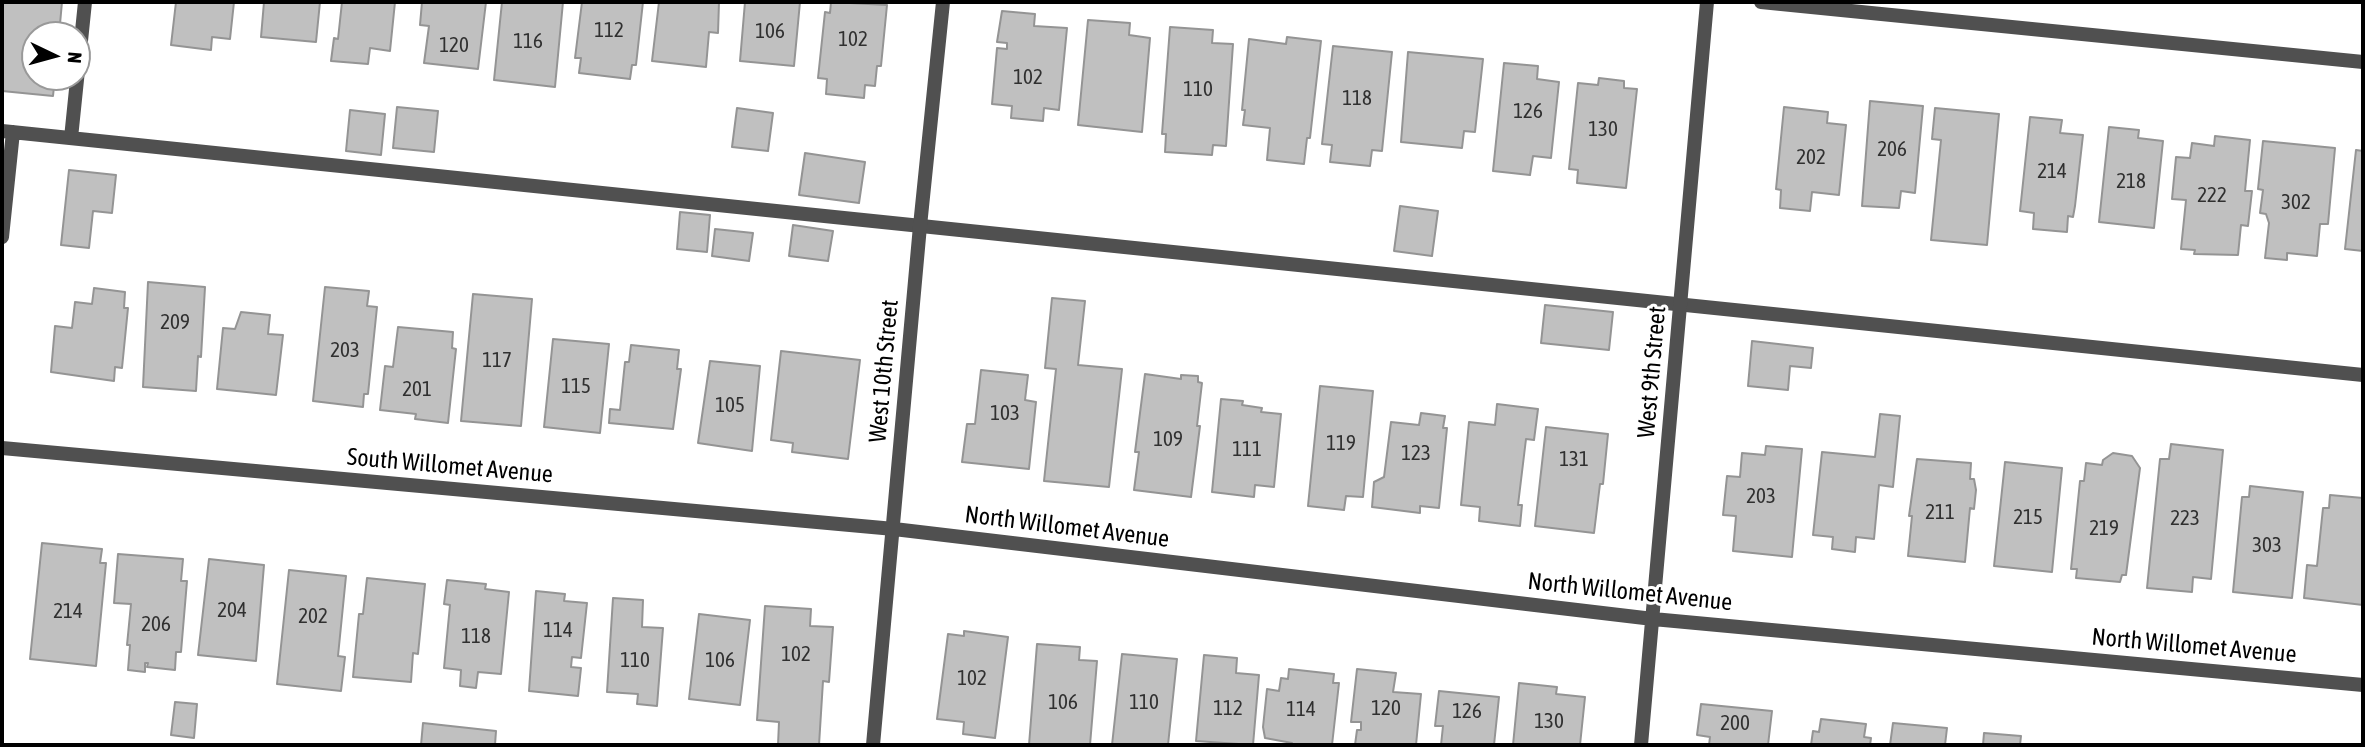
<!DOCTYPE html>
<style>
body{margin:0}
#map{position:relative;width:2365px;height:747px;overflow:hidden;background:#fff;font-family:"Asap Condensed",sans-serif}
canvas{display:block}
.frame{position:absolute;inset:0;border:4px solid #000;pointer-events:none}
.north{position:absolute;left:21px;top:21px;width:70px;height:70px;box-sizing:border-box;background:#fff;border:2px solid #999;border-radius:50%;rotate:95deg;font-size:19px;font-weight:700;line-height:28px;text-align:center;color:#000}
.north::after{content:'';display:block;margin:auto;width:24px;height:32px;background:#000;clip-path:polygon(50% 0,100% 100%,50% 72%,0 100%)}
</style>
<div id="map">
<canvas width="2365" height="747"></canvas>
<div class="frame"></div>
<div class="north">N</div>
</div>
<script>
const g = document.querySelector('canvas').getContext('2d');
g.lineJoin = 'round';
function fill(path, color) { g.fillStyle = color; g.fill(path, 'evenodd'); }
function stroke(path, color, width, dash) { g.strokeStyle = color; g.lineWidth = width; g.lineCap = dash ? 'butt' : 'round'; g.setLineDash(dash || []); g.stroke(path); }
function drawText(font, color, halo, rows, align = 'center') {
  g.font = font + ' "Asap Condensed",sans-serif'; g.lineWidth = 6; g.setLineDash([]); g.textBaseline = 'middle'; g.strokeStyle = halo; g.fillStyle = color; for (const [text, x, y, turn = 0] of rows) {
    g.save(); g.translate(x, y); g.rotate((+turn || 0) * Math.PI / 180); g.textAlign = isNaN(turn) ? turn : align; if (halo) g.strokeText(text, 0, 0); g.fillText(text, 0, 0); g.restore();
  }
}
const building = new Path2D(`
 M2,2H62L59,35H35V77H55L53,96L2,91Z
 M176,2H234L230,39L212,37L211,50L171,45Z
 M264,2H320L316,42L261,37Z
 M342,2H395L390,51L370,48L368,64L331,61L334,38L338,39Z
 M422,2H486L478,69L424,63L429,26L420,25Z
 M502,2H563L555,87L494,80Z
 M582,2H643L636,65H632L630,79L579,73L581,58H575Z
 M659,2H719L718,33L709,32L706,67L652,61Z
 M745,2H800L794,66L740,61Z
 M831,2L887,5L881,66H877L875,86L865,85L864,98L826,94L827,79L818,78L825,12L830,13Z
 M1002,11L1035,14L1034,26L1067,28L1059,110L1044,108L1043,121L1011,118L1012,106L992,104L997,48L1007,49V43L997,42Z
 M1088,20L1130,23L1129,35L1150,38L1142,132L1078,125Z
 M1170,27L1213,30L1212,43L1233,44L1226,146L1213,145L1212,155L1165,152L1166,134H1162Z
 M1287,37L1321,41L1310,138H1307L1304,164L1267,160L1270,128L1243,125L1245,110H1242L1249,39L1286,44Z
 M1333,46L1392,52L1382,151L1372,150L1370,166L1330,162L1332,145L1322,144Z
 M1408,52L1483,59L1475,132L1464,131L1462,148L1401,142Z
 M1504,63L1538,66L1537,79L1559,82L1551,158L1533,156L1530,175L1493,171Z
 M1599,78L1624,81V88L1637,89L1626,188L1577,183L1578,170L1569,169L1578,83L1598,85Z
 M1870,101L1923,106L1915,193L1901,191L1899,208L1862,206Z
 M397,107L438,111L434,152L393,148Z
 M1784,107L1828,112L1827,123L1846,125L1839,195L1812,192L1810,211L1780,208L1781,190L1776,189Z
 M737,108L773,113L768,151L732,147Z
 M1935,108L1999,114L1987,245L1931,240L1941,140L1932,139Z
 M350,110L385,114L381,155L346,151Z
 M2030,117L2062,120L2060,133L2083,135L2075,206L2073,217L2068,216L2067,232L2033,229L2034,213L2020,211Z
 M2109,127L2139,130L2138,138L2163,141L2154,228L2099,222Z
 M2215,136L2250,140L2245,191H2252L2248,226L2241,225L2238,255L2194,254L2195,250L2181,249L2186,200L2172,199L2176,157L2190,158L2192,143L2214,146Z
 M2263,141L2335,148L2328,224H2320L2317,256L2287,253V260L2265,258L2269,223L2266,214L2260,213L2263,190L2258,189Z
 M2356,150L2363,151V251L2345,249Z
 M805,153L865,162L859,203L799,195Z
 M69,170L116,175L112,213L93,211L89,248L61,245Z
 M1400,206L1438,211L1432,256L1394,251Z
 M680,212L710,215L707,252L677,249Z
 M793,225L833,231L828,261L789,256Z
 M715,229L753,233L749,261L712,256Z
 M148,282L205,287L201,357L198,356L196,391L143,387Z
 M325,287L369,291L367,306L377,307L368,394H364L363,407L313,401Z
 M94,288L125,292L124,308H128L122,368L115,367L114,381L51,372L55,326L72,328L75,302L92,304Z
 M473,294L532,299L521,426L461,421Z
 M1052,298L1085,301L1078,365L1122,369L1109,487L1044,481L1056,369L1045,368Z
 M1545,305L1613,312L1609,350L1541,343Z
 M241,312L270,315L268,334L283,335L276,395L217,389L223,328L235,329Z
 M398,327L453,332L452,348L456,349L448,423L415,419L416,414L380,410L385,366L393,367Z
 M553,339L609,344L600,433L544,427Z
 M1752,341L1813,348L1811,368L1790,366L1788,390L1748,386Z
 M631,345L679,350L677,369H681L673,429L609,423L610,409L620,410L625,362H629Z
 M781,351L860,360L848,459L792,452L793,443L771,440Z
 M710,361L760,366L752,451L698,443Z
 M981,370L1028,375L1025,400L1036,402L1029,469L962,462L967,424H975Z
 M1145,374L1181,379V375L1198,376V382L1202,383L1197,426H1200L1191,497L1134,490L1139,452H1135Z
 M1320,386L1373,391L1363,497L1346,496L1344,510L1308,506Z
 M1221,399L1243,401L1242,405L1262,408L1261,412L1281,414L1274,487L1255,485L1254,497L1212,492Z
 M1497,404L1538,409L1534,440L1526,439L1518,505H1522L1520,526L1479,521L1480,507L1461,505L1469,422L1495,425Z
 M1421,413L1445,416L1443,428H1447L1439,508L1420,506V513L1372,507L1374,482L1384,477L1391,422L1419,425Z
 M1880,414L1900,416L1893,487L1879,485L1874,539L1856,537L1855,552L1832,549L1833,537L1813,535L1822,452L1875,457Z
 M1546,427L1608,434L1603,484H1600L1594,533L1535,526Z
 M2171,444L2223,450L2211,579L2193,577L2192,592L2147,588L2160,459H2169Z
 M1766,446L1802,449L1792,557L1733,551L1736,516L1723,515L1727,476L1740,477L1742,453L1765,455Z
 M2113,453L2132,456L2140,468L2126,575H2122L2120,582L2076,578L2077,569H2071L2080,481H2084L2086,463L2102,465L2103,460Z
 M1917,459L1971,463L1970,479H1974L1976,490L1974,509L1970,508L1965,562L1908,556L1912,516H1909Z
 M2005,462L2062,468L2052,572L1994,566Z
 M2250,486L2303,492L2292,598L2233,592L2242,497H2249Z
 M2330,495L2363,498V605L2304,598L2307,565L2317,566L2323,508H2329Z
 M42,543L102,549L100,563H106L96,666L30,659Z
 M118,554L183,559L181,581H187L181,652H176L175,670L147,667L148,663H145V672L128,670L130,645H127L131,604L114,603Z
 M209,559L264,565L256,661L198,655Z
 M289,570L346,576L338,656L345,657L341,691L277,684Z
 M367,578L425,584L418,654L413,653L411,682L353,677L359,614H363Z
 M447,580L486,584L485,589L509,592L501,674L478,672L476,688L460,686L461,670L444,668L450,605L444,604Z
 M536,591L565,594L564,601L587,603L581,658L572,657L571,667L581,668L578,696L529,691Z
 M613,598L643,600L642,627L663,628L657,706L637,704L638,694L607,692Z
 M765,606L811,609L810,626L833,627L829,682L823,681L819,745H778L779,722L757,720Z
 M699,614L750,620L740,705L689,699Z
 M964,631L1008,637L995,738L963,734L964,722L937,719L948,634L964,636Z
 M1037,644L1080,647L1079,660L1097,661L1090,745H1029Z
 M1122,654L1177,659L1168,745H1112Z
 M1204,655L1237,658L1236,673L1259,675L1253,745L1196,741Z
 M1289,669L1334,674L1333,683H1339L1332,745H1293L1292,743L1265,738L1263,727L1267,689L1279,691L1281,678L1288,679Z
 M1357,669L1396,673L1393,692L1421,694L1416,745H1355L1357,730H1361V722H1351Z
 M1519,683L1557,687L1556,694L1585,697L1580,745H1513Z
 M1439,691L1499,697L1494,745H1441L1443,726H1435Z
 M175,702L197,704L194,738L171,735Z
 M1701,704L1772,711L1768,745H1709L1710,737L1697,735Z
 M1821,719L1866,724L1864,737L1871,738L1870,745H1799H1811L1813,731L1819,732Z
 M423,723L496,731L495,745H421Z
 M1893,723L1947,728L1945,745H1890Z
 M1984,733L2021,736L2020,745H1978H1983Z`);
fill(building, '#c0c0c0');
stroke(building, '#949494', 2);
stroke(new Path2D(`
 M2,131L2363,375
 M71,138L85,2
 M2,237L13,132`), '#505050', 14);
stroke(new Path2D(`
 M1761,2L2363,62
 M2,448L894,529L1653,619L2363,685
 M873,745L920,226L943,2
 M1641,745L1707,2`), '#505050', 14);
drawText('21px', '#303030', null, [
 ["112",609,30],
 ["106",770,31],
 ["102",853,39],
 ["116",528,41],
 ["120",454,45],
 ["102",1028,77],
 ["110",1198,89],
 ["118",1357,98],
 ["126",1528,111],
 ["130",1603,129],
 ["206",1892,149],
 ["202",1811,157],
 ["214",2052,171],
 ["218",2131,181],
 ["222",2212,195],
 ["302",2296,202],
 ["209",175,322],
 ["203",345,350],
 ["117",497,360],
 ["115",576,386],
 ["201",417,389],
 ["105",730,405],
 ["103",1005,413],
 ["109",1168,439],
 ["119",1341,443],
 ["111",1247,449],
 ["123",1416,453],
 ["131",1574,459],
 ["203",1761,496],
 ["211",1940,512],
 ["215",2028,517],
 ["223",2185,518],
 ["219",2104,528],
 ["303",2267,545],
 ["204",232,610],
 ["214",68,611],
 ["202",313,616],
 ["206",156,624],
 ["114",558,630],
 ["118",476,636],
 ["102",796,654],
 ["110",635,660],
 ["106",720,660],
 ["102",972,678],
 ["106",1063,702],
 ["110",1144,702],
 ["112",1228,708],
 ["120",1386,708],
 ["114",1301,709],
 ["126",1467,711],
 ["130",1549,721],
 ["200",1735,723]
]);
drawText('24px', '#000', '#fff', [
 ["West 10th Street",884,371,-85],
 ["West 9th Street",1652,372,-85],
 ["South Willomet Avenue",450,466,5],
 ["North Willomet Avenue",1067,527,7],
 ["North Willomet Avenue",1630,592,6],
 ["North Willomet Avenue",2194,646,5]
]);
</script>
